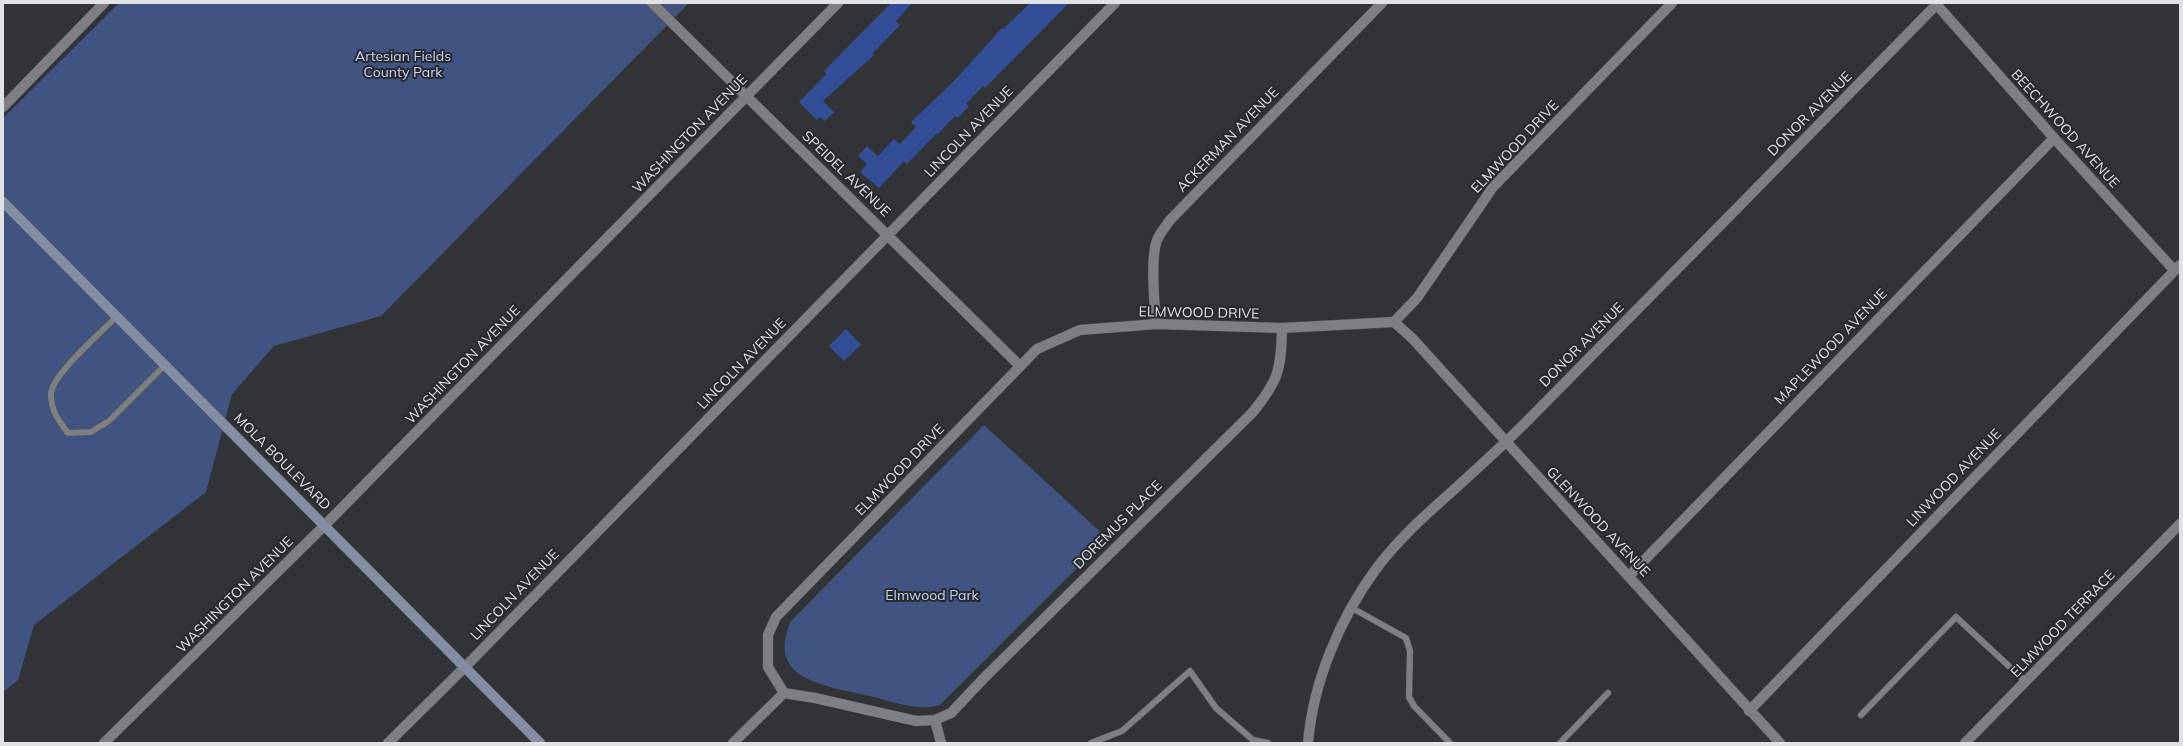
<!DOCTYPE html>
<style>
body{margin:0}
#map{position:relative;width:2183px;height:746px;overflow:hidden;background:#323336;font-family:Mulish,sans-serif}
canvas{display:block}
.frame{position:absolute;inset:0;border:4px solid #e1e2e4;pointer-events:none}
</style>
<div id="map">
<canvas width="2183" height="746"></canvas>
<div class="frame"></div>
</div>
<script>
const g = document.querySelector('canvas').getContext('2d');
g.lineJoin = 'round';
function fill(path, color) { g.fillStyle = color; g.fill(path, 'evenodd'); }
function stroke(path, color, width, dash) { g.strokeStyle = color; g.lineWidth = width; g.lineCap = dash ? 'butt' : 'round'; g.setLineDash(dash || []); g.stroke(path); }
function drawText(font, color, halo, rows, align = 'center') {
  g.font = font + ' Mulish,sans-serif'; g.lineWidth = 4; g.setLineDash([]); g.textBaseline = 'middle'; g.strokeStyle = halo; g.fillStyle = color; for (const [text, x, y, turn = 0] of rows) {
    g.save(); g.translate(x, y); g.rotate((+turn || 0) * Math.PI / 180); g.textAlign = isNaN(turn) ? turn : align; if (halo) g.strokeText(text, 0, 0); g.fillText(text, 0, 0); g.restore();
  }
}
fill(new Path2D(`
 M119,3H689L381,316L274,346L232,394L206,492L34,625L18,680L3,692V118Z
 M984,425L1107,538L940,705C914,712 890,700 865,695C823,685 765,679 791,621Z`), '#405482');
fill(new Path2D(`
 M891,3H912L896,21L900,25L873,53L874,55L823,101L834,112L825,121L820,117L817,120L799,102L826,74L824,71Z
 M1030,3H1069L985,88L983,86L966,104L969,106L958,118L955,116L938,134L937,133L907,164L904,161L879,188L860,172L867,164L858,156L867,146L878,156L894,139L900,144L916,127L911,122L954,81L1002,28L1003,29Z
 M846,329L861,345L844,361L829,346Z`), '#324e96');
const lane = new Path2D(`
 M117,316C103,331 50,376 51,395C51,411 59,421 68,433L91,432L109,421L165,365
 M1352,608L1406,638L1410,651L1409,697L1414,706L1450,743
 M1861,715L1956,617L2026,682
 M1091,743L1122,731L1190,671L1216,708L1253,740L1268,743
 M1560,743L1608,693`);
const street = new Path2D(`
 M652,3L1020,366
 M1937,5L2054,138L2174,270
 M3,107L104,3
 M1394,322L1412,338L1780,743
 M1157,324C1154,307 1150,253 1158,238C1161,232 1166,226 1170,220L1382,3
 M1629,576L2054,138
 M784,693L815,698L916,721L935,720L951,713L985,677L1252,413C1279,380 1281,370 1282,328
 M1749,711L2180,265
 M935,720L941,743
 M104,743L325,525L838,3
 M388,743L466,666L1115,3
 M733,743L784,693L768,667V635L776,617L1037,349L1080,330L1157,324L1282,328L1394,322L1417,298L1493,187L1672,3
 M1308,743C1313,682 1340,618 1376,569C1397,541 1422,518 1448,495C1478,468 1507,442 1535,413C1669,277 1805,140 1938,3
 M1965,743L2180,524`);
const secondary = new Path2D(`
 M3,202L540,743`);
stroke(lane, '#4d4f51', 7);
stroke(street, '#4d4f51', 11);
stroke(secondary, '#4d4f51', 11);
stroke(lane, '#7d7f83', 6);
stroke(street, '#7d7f83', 10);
stroke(secondary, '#848ea2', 10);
drawText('14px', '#c2d4fe', '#28292c', [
 ["Artesian Fields",403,57],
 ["County Park",403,73],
 ["Elmwood Park",932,596]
]);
drawText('14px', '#e1e2e4', '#28292c', [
 ["DONOR AVENUE",1810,114,-45],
 ["BEECHWOOD AVENUE",2065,129,48],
 ["LINCOLN AVENUE",969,132,-46],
 ["WASHINGTON AVENUE",690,134,-46],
 ["ACKERMAN AVENUE",1228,140,-46],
 ["ELMWOOD DRIVE",1515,147,-47],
 ["SPEIDEL AVENUE",846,174,44],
 ["ELMWOOD DRIVE",1199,313,1],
 ["DONOR AVENUE",1582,345,-45],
 ["MAPLEWOOD AVENUE",1831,347,-46],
 ["LINCOLN AVENUE",742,364,-46],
 ["WASHINGTON AVENUE",463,365,-46],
 ["MOLA BOULEVARD",282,462,45],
 ["ELMWOOD DRIVE",900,470,-46],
 ["LINWOOD AVENUE",1954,478,-46],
 ["GLENWOOD AVENUE",1598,522,47],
 ["DOREMUS PLACE",1118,525,-45],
 ["WASHINGTON AVENUE",235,595,-45],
 ["LINCOLN AVENUE",515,595,-46],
 ["ELMWOOD TERRACE",2063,624,-46]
]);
</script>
